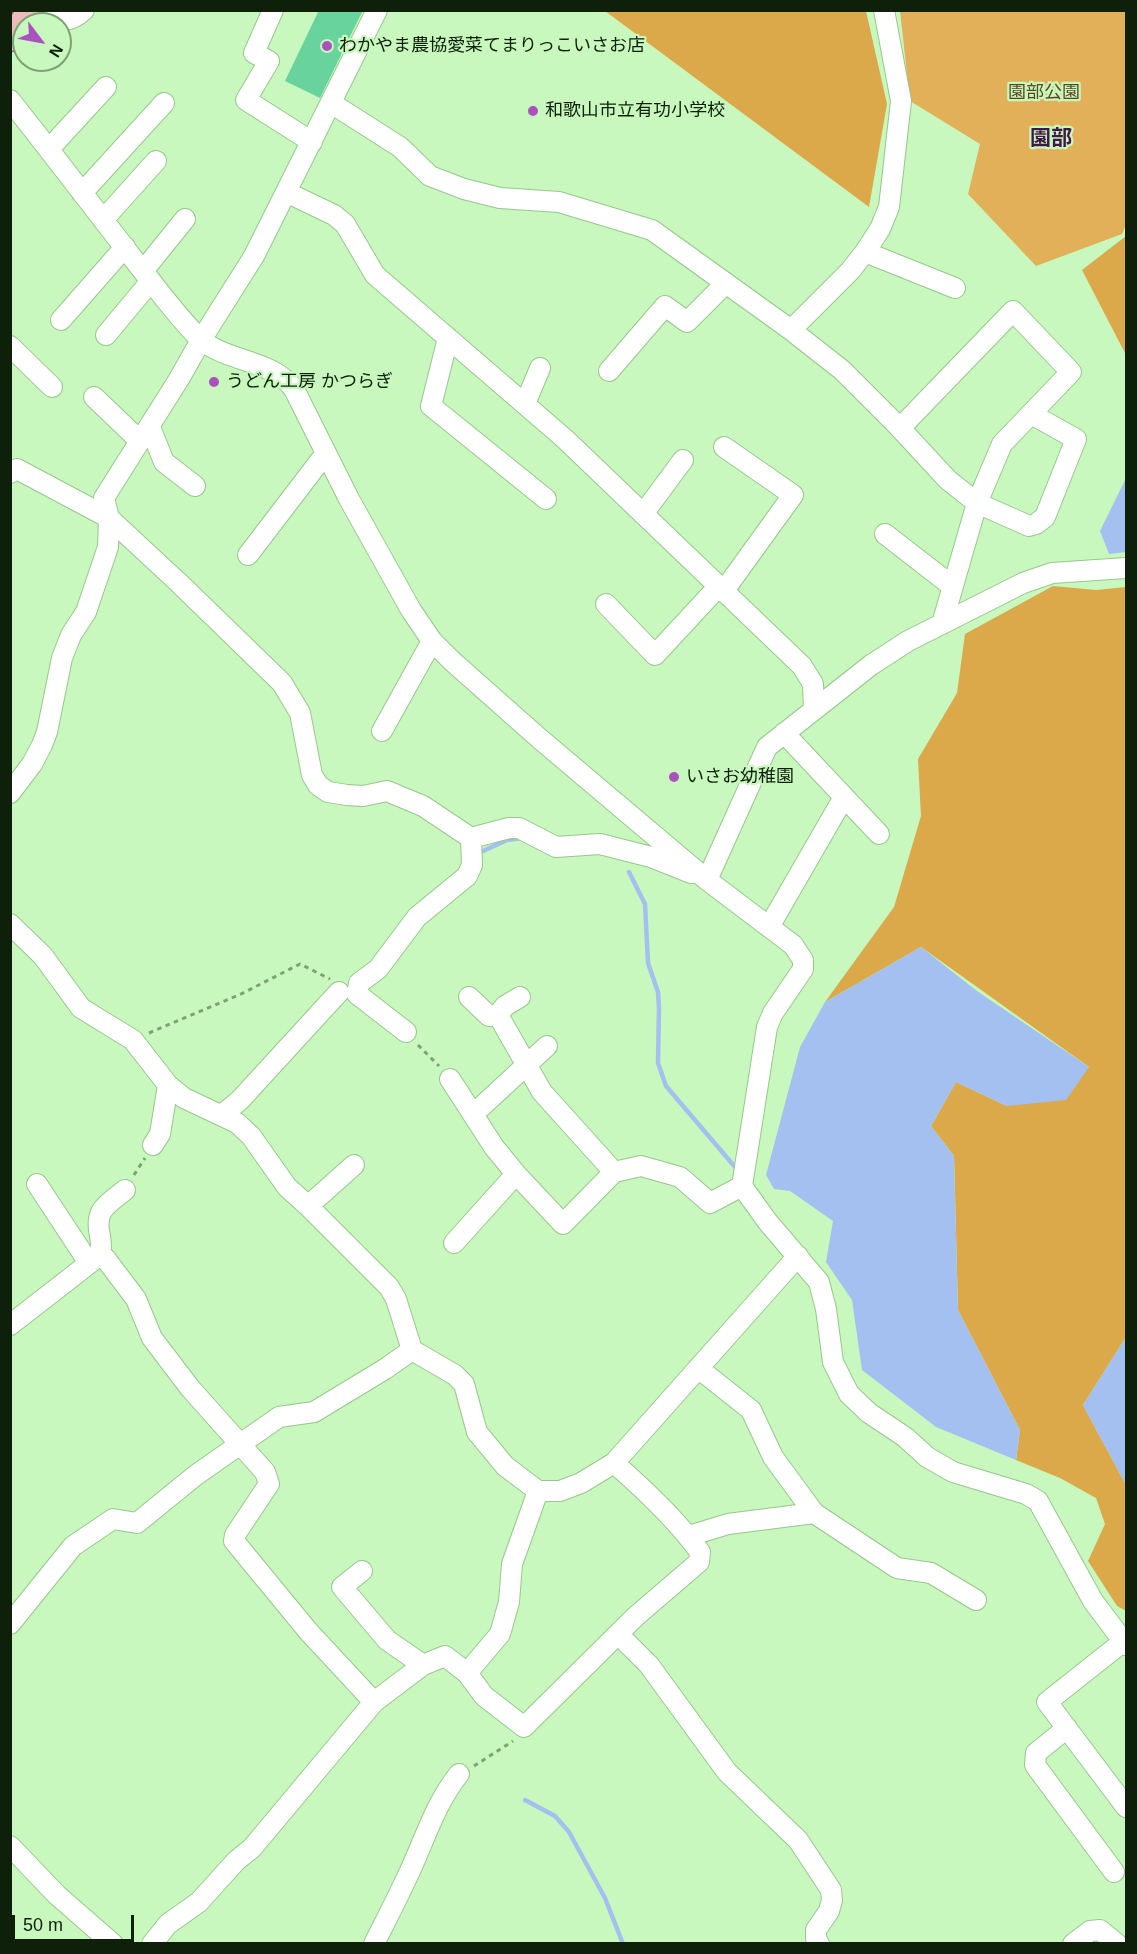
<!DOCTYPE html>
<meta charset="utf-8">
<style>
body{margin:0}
#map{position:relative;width:1137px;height:1954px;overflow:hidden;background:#c8f8bd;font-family:Arial,sans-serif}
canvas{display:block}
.frame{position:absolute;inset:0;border:12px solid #0e1f0a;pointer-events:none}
.north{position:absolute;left:12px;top:12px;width:60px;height:60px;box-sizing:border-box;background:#c8f8bd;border:2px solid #7ea175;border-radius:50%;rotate:122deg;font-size:16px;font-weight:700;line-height:24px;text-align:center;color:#0e1f0a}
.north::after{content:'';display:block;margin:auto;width:21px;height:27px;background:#aa51be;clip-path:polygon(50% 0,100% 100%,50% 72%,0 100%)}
.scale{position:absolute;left:12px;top:1915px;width:122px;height:27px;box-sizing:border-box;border:3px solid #0e1f0a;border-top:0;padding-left:8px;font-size:18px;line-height:21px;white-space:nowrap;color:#0e1f0a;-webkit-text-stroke:4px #c8f8bd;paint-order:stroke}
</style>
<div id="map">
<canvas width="1137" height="1954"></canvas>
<div class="frame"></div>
<div class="north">N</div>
<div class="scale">50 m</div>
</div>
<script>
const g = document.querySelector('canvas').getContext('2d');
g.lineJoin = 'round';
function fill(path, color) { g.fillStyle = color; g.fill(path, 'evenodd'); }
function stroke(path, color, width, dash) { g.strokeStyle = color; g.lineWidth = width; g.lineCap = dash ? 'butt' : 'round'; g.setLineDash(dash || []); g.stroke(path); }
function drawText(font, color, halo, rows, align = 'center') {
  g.font = font + ' Arial,"Noto Sans JP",sans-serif'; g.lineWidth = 4.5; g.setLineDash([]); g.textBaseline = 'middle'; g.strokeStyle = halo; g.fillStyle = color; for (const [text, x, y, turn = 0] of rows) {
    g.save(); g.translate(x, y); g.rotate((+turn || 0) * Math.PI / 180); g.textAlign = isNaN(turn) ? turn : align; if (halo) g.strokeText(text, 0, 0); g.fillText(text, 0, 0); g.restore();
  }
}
fill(new Path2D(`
 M900,11H1126V225L1122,234L1036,266L968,194L980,144L910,101Z`), '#e1b059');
fill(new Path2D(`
 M605,11H866L887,104L869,207Z
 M1126,236V355L1082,270Z
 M1053,586L1096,590L1126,587V1337L1083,1405L1126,1485V1611L1117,1606L1088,1561L1105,1524L1096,1498L1060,1478L1016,1460L1020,1430L958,1310L954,1156L931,1126L956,1082L1007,1106L1089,1067L921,947L825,1002L894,907L921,816L918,759L957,693L965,634Z`), '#dba84a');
fill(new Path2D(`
 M1126,478V552L1109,554L1100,531Z
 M921,947L977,991L1089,1067L1066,1100L1007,1106L956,1082L931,1126L954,1156L958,1310L1020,1430L1016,1460L936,1427L862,1370L852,1300L826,1262L833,1221L790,1191L774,1189L766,1175L800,1047L825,1002Z
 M1126,1337V1485L1083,1405Z`), '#a3c0f0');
stroke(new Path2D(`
 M483,851L507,840L522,838
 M629,872L645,904L648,963L658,992L659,1008L658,1063L666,1086L735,1167
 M525,1800L555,1816L569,1832L605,1898L623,1944`), '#a3c0f0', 4.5);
fill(new Path2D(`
 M319,10H363L320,98L285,81Z`), '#69d39e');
const minor = new Path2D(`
 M35,10C54,21 67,26 84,10
 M273,10L254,53L269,61L246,100L312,142
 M10,100C51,152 91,204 131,256C153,283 174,313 198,337C225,363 271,358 294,389L349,499L411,610L432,641L452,661L540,739L707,880L793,945L803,960V969L773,1013L767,1027L742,1186L767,1221L819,1282L826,1309L833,1362L849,1394L869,1413L905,1437L927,1457L953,1472L1026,1494L1038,1501L1093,1601L1126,1645
 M331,103L400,147L430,176L464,189L500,198L559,202L652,230L791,330L842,370L898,426L948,480L977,503L942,624
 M49,149L106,87
 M286,192L334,215L345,224L375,275L565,439L802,666L813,684L814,709
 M82,193L164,103
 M103,220L156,161
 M865,252L955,288
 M143,271L185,219
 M61,320L125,247
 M791,330L850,271L865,252L880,229L889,207L901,101L884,10
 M106,335L151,281
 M448,338L431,406L546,499
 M10,346L52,387
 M609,371L665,306L687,322L726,283
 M94,397L140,441
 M525,404L540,368
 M150,427L164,462L195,486
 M900,428L1013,311L1071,372L1002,444L977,503L1029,526L1036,524L1045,517L1076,439L1031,414
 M10,473L17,469L109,518L179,583L282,683L300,713L312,775L318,785L328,792L347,795L363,796L387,791L423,806L471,838L509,828H519L556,847L600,844L651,857L691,873
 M643,514L683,460
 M885,534L952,586
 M248,555L326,453
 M723,592L793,495L724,447
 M606,604L655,655L718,587
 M382,731L432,641
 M784,733L879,834
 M10,793L32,764L42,745L47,732L62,658L71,635L86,612L108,547L109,518L104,498L179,379L201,340L254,256L377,10
 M707,880L767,747L871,665L908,641L1023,583L1052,573L1126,568
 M10,924L43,956L81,1008L133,1040L168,1085L184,1098L237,1123L251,1136L287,1187L308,1206L389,1287L396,1299L412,1350L455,1375L464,1384L477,1432L505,1466L538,1491H560L581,1483L614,1463L798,1256
 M769,927L844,797
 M469,997L489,1016L498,1015L505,1006L520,997
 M498,1015L542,1092L614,1172
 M406,1032L357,994L359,983L378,969L417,917L467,876L472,865L471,838
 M450,1079L494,1147L516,1174L563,1224L614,1172L641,1166L680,1177L710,1203L742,1186
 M480,1108L547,1046
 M222,1115L240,1100L339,992
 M153,1145L160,1134L168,1085
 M37,1184L89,1263
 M308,1206L354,1165
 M454,1243L516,1174
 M100,1255L105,1258L136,1299L152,1338L190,1388L265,1472L269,1484L235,1535L234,1541L308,1631L374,1702
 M10,1325L100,1255C102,1248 101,1243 100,1236C94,1209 107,1205 125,1190
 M698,1368L751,1410L773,1457L814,1513L897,1568L931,1573L976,1600
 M689,1536L728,1524L814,1513
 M362,1571L342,1587L387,1640L423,1665
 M10,1624L73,1546L113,1519L137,1523L196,1475L279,1417L314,1412L385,1369L412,1350
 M618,1634L649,1665L727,1772L798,1840L831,1890L832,1900L829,1911L816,1930V1939L819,1944
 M1124,1641L1047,1702L1126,1807
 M467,1673L500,1634L509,1602L512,1564L538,1491
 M1067,1728L1036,1753L1035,1765L1114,1872
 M10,1846L57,1895L113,1944
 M152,1944L168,1924L199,1902L236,1861L252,1848L374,1702L423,1665L445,1656L467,1673L484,1696L524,1727L635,1617L699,1562L700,1552C676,1519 645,1490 614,1463
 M374,1944C386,1920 398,1897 409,1873C425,1839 435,1804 459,1774
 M1073,1944L1090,1931L1100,1930L1117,1944`);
const major = new Path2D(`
 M10,39L30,10`);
stroke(minor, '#98c68e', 22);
stroke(major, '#96665f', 27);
stroke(new Path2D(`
 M149,1033L241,994L300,964L330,979
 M418,1045L439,1066
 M134,1175L145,1158
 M474,1766L513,1741`), '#7ea176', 3, [4.5, 4.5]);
stroke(minor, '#fff', 20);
stroke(major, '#ecbbbb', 24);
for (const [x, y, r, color] of [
 [327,46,6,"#aa51be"],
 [533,111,6,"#aa51be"],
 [214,382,6,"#aa51be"],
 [674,777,6,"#aa51be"]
]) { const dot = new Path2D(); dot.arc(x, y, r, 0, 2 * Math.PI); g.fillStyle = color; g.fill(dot); stroke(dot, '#c8f8bd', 2); }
drawText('18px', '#0e1f0a', '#c8f8bd', [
 ["わかやま農協愛菜てまりっこいさお店",339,46],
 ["和歌山市立有功小学校",545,111],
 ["うどん工房 かつらぎ",226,382],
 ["いさお幼稚園",686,777]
], 'left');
drawText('18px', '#5c4720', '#c8f8bd', [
 ["園部公園",1044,93]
]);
drawText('bold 21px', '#41164a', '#c8f8bd', [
 ["園部",1051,139]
]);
</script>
